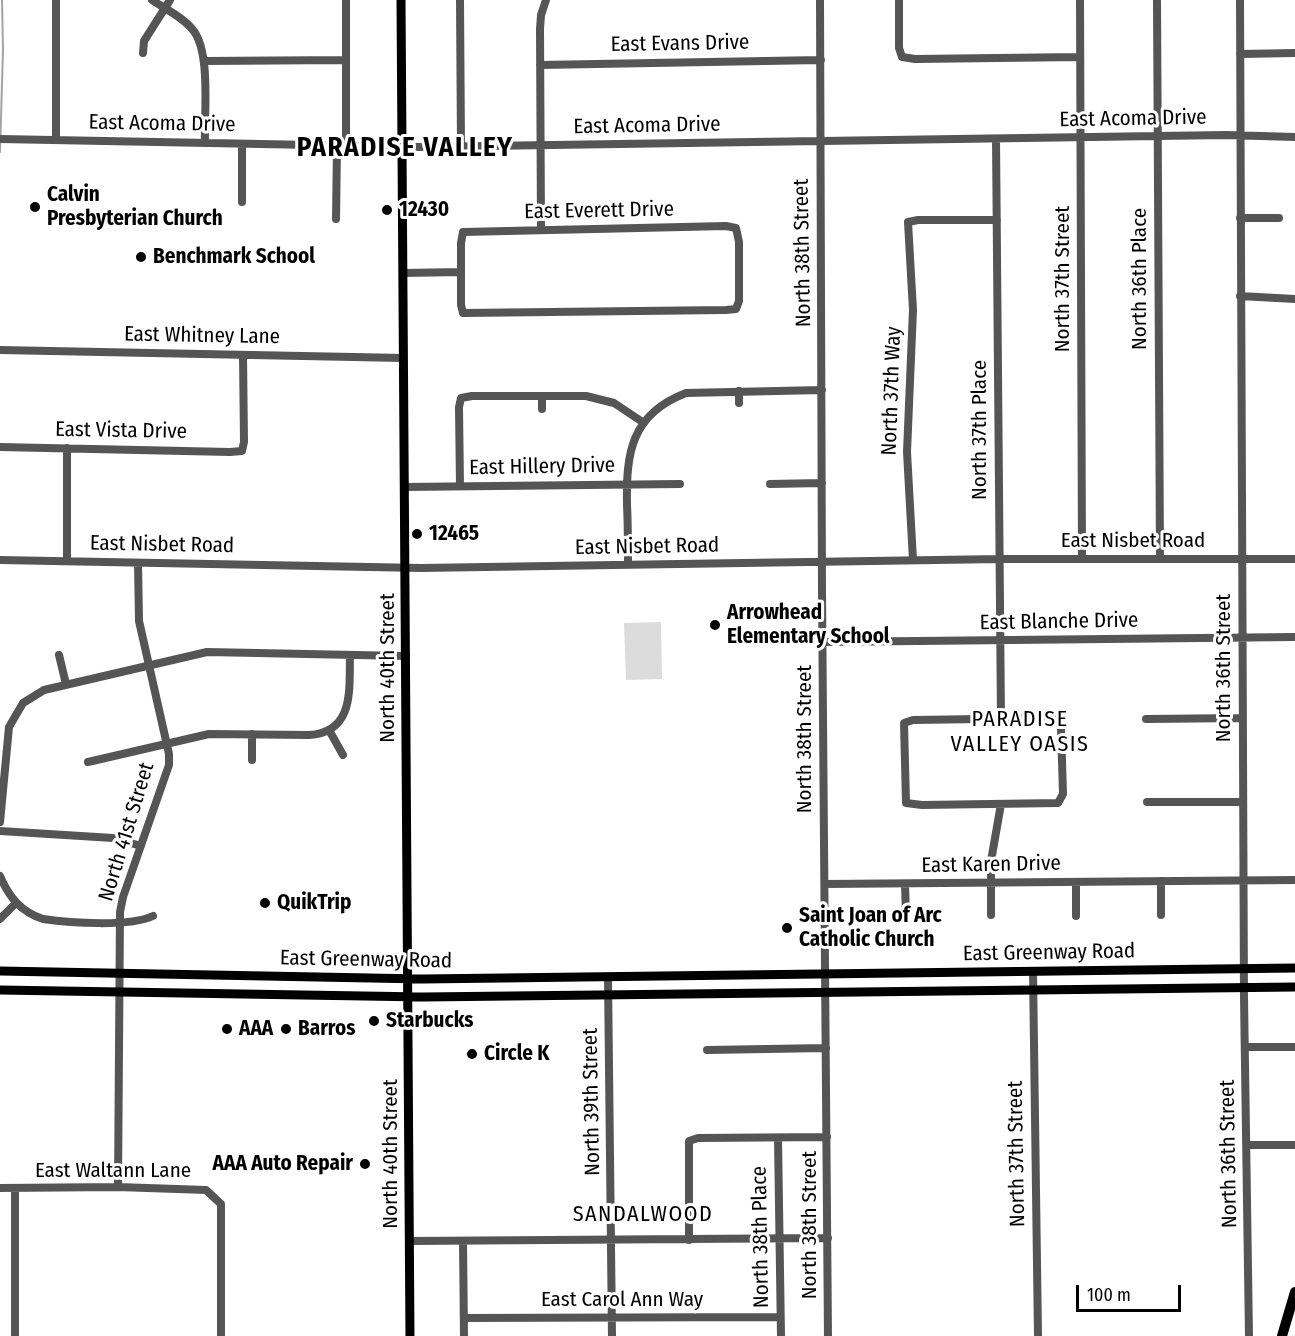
<!DOCTYPE html>
<style>
body{margin:0}
#map{position:relative;width:1295px;height:1336px;overflow:hidden;background:#fff;font-family:"Fira Sans Condensed",sans-serif}
canvas{display:block}
.scale{position:absolute;left:1076px;top:1285px;width:105px;height:27px;box-sizing:border-box;border:3px solid #000;border-top:0;padding-left:8px;font-size:18px;line-height:21px;white-space:nowrap;color:#000;-webkit-text-stroke:4px #fff;paint-order:stroke}
</style>
<div id="map">
<canvas width="1295" height="1336"></canvas>
<div class="scale">100 m</div>
</div>
<script>
const g = document.querySelector('canvas').getContext('2d');
g.lineJoin = 'round';
function fill(path, color) { g.fillStyle = color; g.fill(path, 'evenodd'); }
function stroke(path, color, width, dash) { g.strokeStyle = color; g.lineWidth = width; g.lineCap = dash ? 'butt' : 'round'; g.setLineDash(dash || []); g.stroke(path); }
function drawText(font, color, halo, rows, align = 'center') {
  g.font = font + ' "Fira Sans Condensed",sans-serif'; g.lineWidth = 6; g.setLineDash([]); g.textBaseline = 'middle'; g.strokeStyle = halo; g.fillStyle = color; for (const [text, x, y, turn = 0] of rows) {
    g.save(); g.translate(x, y); g.rotate((+turn || 0) * Math.PI / 180); g.textAlign = isNaN(turn) ? turn : align; if (halo) g.strokeText(text, 0, 0); g.fillText(text, 0, 0); g.restore();
  }
}
fill(new Path2D(`
 M661,622L662,679L626,680L624,623Z`), '#dcdcdc');
stroke(new Path2D(`
 M0,152L3,49L2,0`), '#a3a3a3', 2);
stroke(new Path2D(`
 M56,0V140
 M152,0C165,9 183,17 193,30C211,52 204,114 205,143
 M460,0L461,147
 M820,0L822,593L828,1336
 M899,0V48L902,57L915,59L1080,57
 M1080,0L1082,559
 M1157,0L1160,558
 M1240,0L1244,997L1249,1336
 M143,53L144,41L170,0
 M1240,54L1295,53
 M204,61L346,60
 M540,65L821,60
 M0,139L417,147L1226,135L1295,137
 M996,139L1001,720
 M346,146V0
 M242,202V144
 M1240,218H1279
 M336,219L337,146
 M726,226L736,228L739,242V301L736,309L726,310L463,313L461,305V243L463,232Z
 M541,230L540,29L541,15L546,0
 M403,273L461,272
 M1240,296L1295,299
 M0,350L403,358
 M739,391V403
 M542,396V409
 M0,447L230,452L242,451L244,442L243,355
 M67,448V561
 M770,484L822,483
 M460,486L459,407L461,398L472,396H586L614,403L644,423
 M404,487L680,484
 M0,560L421,568L1000,559H1295
 M913,560L907,452L913,310L908,222L918,220H997
 M628,565C628,545 628,525 627,505C626,453 631,414 686,393L822,390
 M823,642L1295,637
 M59,655L66,684
 M1049,718L1058,720L1061,728L1063,794L1058,803L922,805L906,803L904,723L913,720Z
 M1146,719L1243,718
 M329,730L343,755
 M252,760V734
 M88,762L209,734L309,735C355,732 349,689 350,655
 M1147,802H1243
 M0,822L9,727L23,703L44,690L207,652L406,656
 M0,831L113,838L141,846
 M0,876C9,897 21,912 43,919C70,923 130,927 153,916
 M1076,882V916
 M825,884L1295,880
 M905,884L906,916
 M991,915V861L1001,804
 M1161,915V881
 M0,919L16,903
 M1033,971L1038,1336
 M608,977L612,1336
 M1246,1047H1295
 M707,1050L826,1048
 M778,1138L781,1336
 M1247,1145H1295
 M118,1187L120,912L123,897L169,765V754L139,621L138,563
 M0,1188L118,1187L206,1190L221,1204V1336
 M15,1188V1336
 M689,1240V1141L698,1138L827,1137
 M410,1241L828,1238
 M463,1241L464,1336
 M464,1318L780,1317`), '#555', 8);
stroke(new Path2D(`
 M401,0L410,1336
 M0,971L423,979L1295,968
 M0,990L424,997L1295,987`), '#000', 9);
stroke(new Path2D(`
 M1282,1336L1295,1292`), '#000', 10);
for (const [x, y, r, color] of [
 [35,207,6,"#000"],
 [387,210,6,"#000"],
 [141,257,6,"#000"],
 [417,534,6,"#000"],
 [715,625,6,"#000"],
 [265,903,6,"#000"],
 [787,928,6,"#000"],
 [374,1021,6,"#000"],
 [227,1029,6,"#000"],
 [286,1029,6,"#000"],
 [472,1054,6,"#000"],
 [365,1164,6,"#000"]
]) { const dot = new Path2D(); dot.arc(x, y, r, 0, 2 * Math.PI); g.fillStyle = color; g.fill(dot); stroke(dot, '#fff', 2); }
drawText('21px', '#000', '#fff', [
 ["East Evans Drive",680,44,-1],
 ["East Acoma Drive",1133,119,-1],
 ["East Acoma Drive",162,124,1],
 ["East Acoma Drive",647,126,-1],
 ["East Everett Drive",599,211,-1],
 ["North 38th Street",803,253,-91],
 ["North 37th Street",1063,279,-90],
 ["North 36th Place",1140,279,-90],
 ["East Whitney Lane",202,336,1],
 ["North 37th Way",892,391,-88],
 ["North 37th Place",980,430,-90],
 ["East Vista Drive",121,431,1],
 ["East Hillery Drive",542,467,-1],
 ["East Nisbet Road",1133,541],
 ["East Nisbet Road",162,545,1],
 ["East Nisbet Road",647,547,-1],
 ["East Blanche Drive",1059,622,-1],
 ["North 40th Street",388,668,-90],
 ["North 36th Street",1224,668,-90],
 ["North 38th Street",805,739,-90],
 ["North 41st Street",127,832,-73],
 ["East Karen Drive",991,865,-1],
 ["East Greenway Road",1049,953,-1],
 ["East Greenway Road",366,960,1],
 ["North 39th Street",592,1102,-91],
 ["North 40th Street",391,1154,-90],
 ["North 37th Street",1017,1154,-91],
 ["North 36th Street",1229,1154,-91],
 ["East Waltann Lane",113,1171],
 ["North 38th Street",810,1225,-90],
 ["North 38th Place",761,1237,-91],
 ["East Carol Ann Way",622,1300]
]);
drawText('bold 21px', '#000', '#fff', [
 ["Calvin",47,195],
 ["Presbyterian Church",47,219],
 ["12430",399,210],
 ["Benchmark School",153,257],
 ["12465",429,534],
 ["Arrowhead",727,613],
 ["Elementary School",727,637],
 ["QuikTrip",277,903],
 ["Saint Joan of Arc",799,916],
 ["Catholic Church",799,940],
 ["Starbucks",386,1021],
 ["AAA",239,1029],
 ["Barros",298,1029],
 ["Circle K",484,1054],
 ["AAA Auto Repair",353,1164,"right"]
], 'left');
g.letterSpacing = '1.5px';
drawText('22px', '#000', '#fff', [
 ["PARADISE",1020,720],
 ["VALLEY OASIS",1020,745],
 ["SANDALWOOD",643,1215]
]);
g.letterSpacing = '0px';
g.letterSpacing = '1.5px';
drawText('bold 27px', '#000', '#fff', [
 ["PARADISE VALLEY",405,148]
]);
g.letterSpacing = '0px';
</script>
